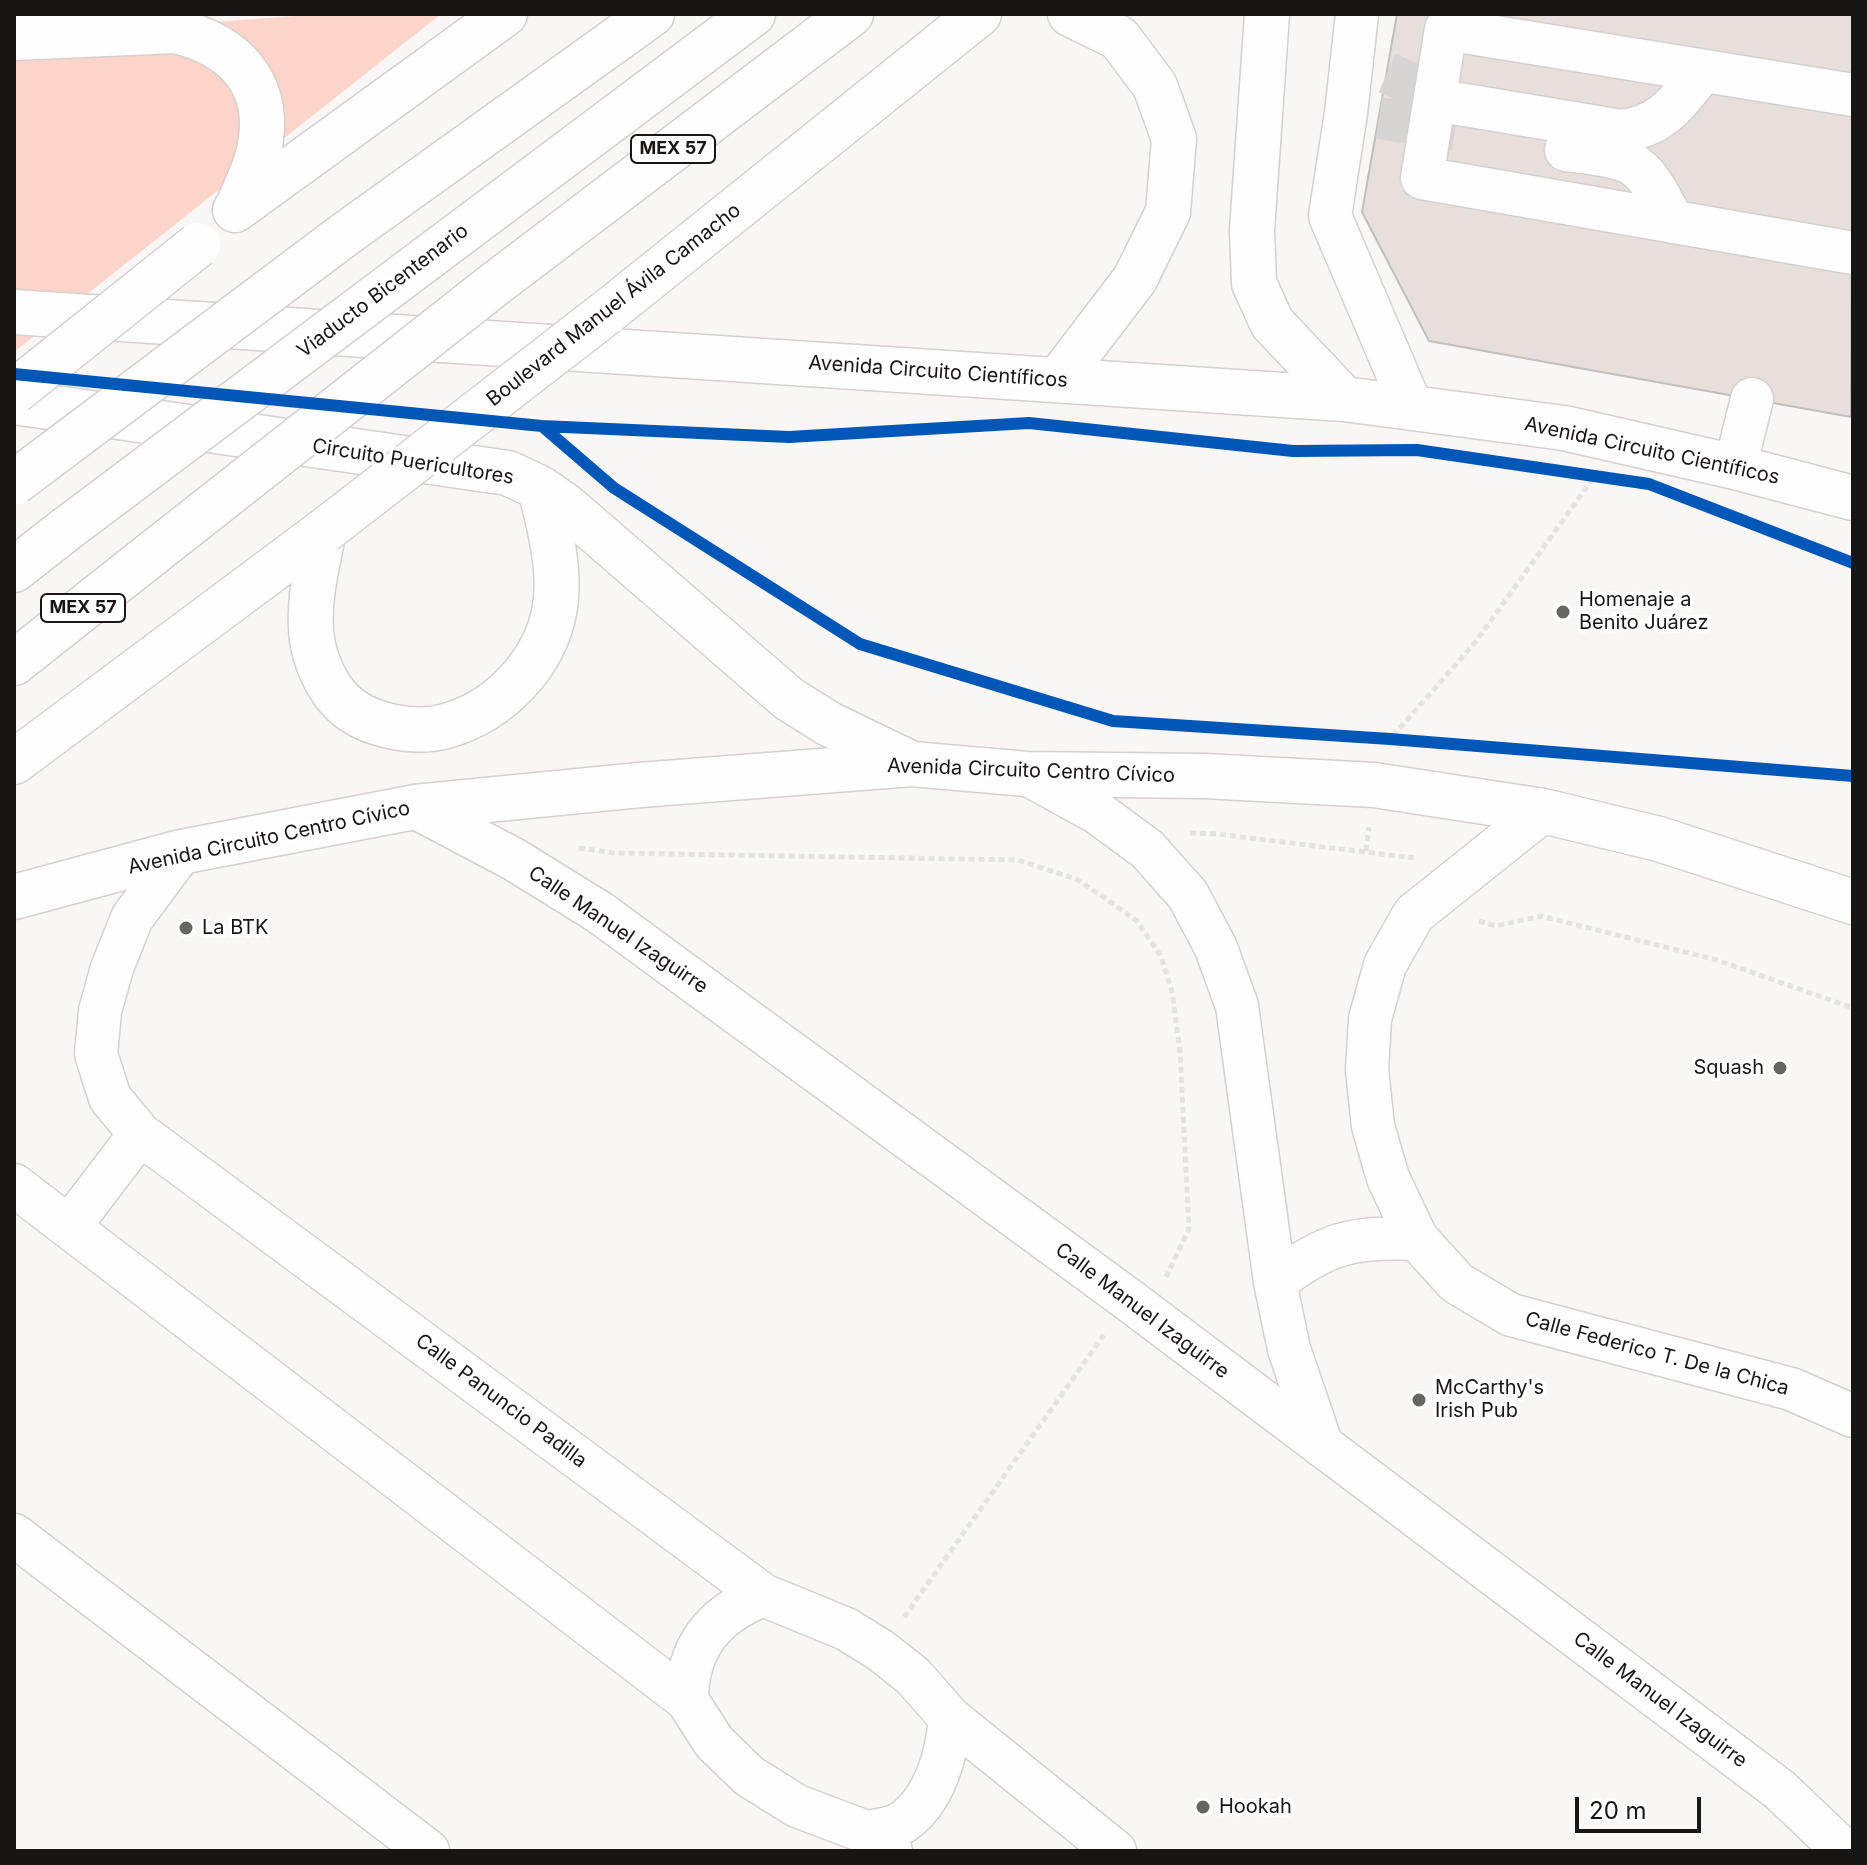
<!DOCTYPE html>
<meta charset="utf-8">
<style>
body{margin:0}
#map{position:relative;width:1867px;height:1865px;overflow:hidden;background:#fbf6f6;font-family:Inter,sans-serif}
canvas{display:block}
.frame{position:absolute;inset:0;border:16px solid #191514;pointer-events:none}
.scale{position:absolute;left:1575px;top:1797px;width:126px;height:36px;box-sizing:border-box;border:4px solid #191514;border-top:0;padding-left:10px;font-size:24px;line-height:28px;white-space:nowrap;color:#191514;-webkit-text-stroke:6px #fff;paint-order:stroke}
</style>
<div id="map">
<canvas width="1867" height="1865"></canvas>
<div class="frame"></div>
<div class="scale">20 m</div>
</div>
<script>
const g = document.querySelector('canvas').getContext('2d');
g.lineJoin = 'round';
function fill(path, color) { g.fillStyle = color; g.fill(path, 'evenodd'); }
function stroke(path, color, width, dash) { g.strokeStyle = color; g.lineWidth = width; g.lineCap = dash ? 'butt' : 'round'; g.setLineDash(dash || []); g.stroke(path); }
function drawText(font, color, halo, rows, align = 'center') {
  g.font = font + ' Inter,sans-serif'; g.lineWidth = 7; g.setLineDash([]); g.textBaseline = 'middle'; g.strokeStyle = halo; g.fillStyle = color; for (const [text, x, y, turn = 0] of rows) {
    g.save(); g.translate(x, y); g.rotate((+turn || 0) * Math.PI / 180); g.textAlign = isNaN(turn) ? turn : align; if (halo) g.strokeText(text, 0, 0); g.fillText(text, 0, 0); g.restore();
  }
}
fill(new Path2D(`
 M326,14H441L14,352V36Z`), '#fdd4c9');
const building = new Path2D(`
 M1397,14H1853L1851,417L1429,341L1362,212Z`);
fill(building, '#e7dfdc');
stroke(building, '#c3bebe', 2);
stroke(new Path2D(`
 M1387,73L1459,104
 M1379,118L1455,130`), '#d9d4d4', 42, [42, 21]);
const minor = new Path2D(`
 M1357,14L1346,113L1330,216L1412,408
 M1853,95L1446,29L1422,178L1853,253
 M1459,104L1621,131C1664,126 1677,102 1703,71
 M1566,150C1586,153 1617,154 1634,165C1652,178 1663,203 1673,222
 M1735,467L1752,399
 M1027,774L1098,813L1147,849L1188,895L1216,948L1237,1006L1275,1282L1289,1349L1322,1446
 M415,807L515,860L599,912L1129,1300L1780,1790L1844,1851
 M1543,811L1414,914L1385,965L1370,1019L1367,1070L1373,1126L1388,1178L1417,1239L1457,1283L1511,1315L1791,1389L1853,1416
 M181,852L132,918L112,968L100,1011L96,1054L110,1098L140,1134L763,1595L846,1629L880,1650L913,1676L950,1718L1115,1851
 M14,1185L687,1700L714,1742L749,1776L797,1806L866,1832L891,1851
 M69,1227L140,1134
 M1275,1282C1326,1243 1353,1236 1417,1239
 M14,1535L428,1851
 M687,1700C687,1646 715,1614 763,1595
 M866,1832C878,1830 893,1829 903,1822C935,1800 947,1754 950,1718`);
const major = new Path2D(`
 M1267,14L1252,230L1254,283L1272,323L1344,399
 M14,38L175,31C236,45 273,85 259,151C255,170 244,190 237,208
 M235,210L505,14
 M14,312L1344,399L1564,428L1735,467L1853,498
 M606,313L979,14
 M1058,380L1135,279L1168,212L1174,139L1155,86L1119,38L1070,14
 M14,402L508,473L540,488L567,507L789,699L829,724L910,763
 M324,531C317,566 307,603 312,639C315,661 327,688 343,703C367,726 415,735 446,726C500,711 546,663 555,607C561,568 549,525 540,488
 M14,762L324,531
 M14,897L181,852L415,807L640,785L912,764L1027,774L1204,776L1374,785L1543,811L1659,839L1853,902`);
const highway = new Path2D(`
 M344,235L652,14
 M426,259L753,14
 M495,284L851,14
 M14,570L65,530
 M14,663L153,553`);
stroke(minor, '#d5d0d0', 45);
stroke(major, '#d5d0d0', 47);
stroke(highway, '#d5d0d0', 47);
stroke(new Path2D(`
 M1388,744L1390,739L1474,644L1594,477
 M1190,833L1217,834L1414,858
 M579,848L615,853L1018,860L1076,879L1105,898L1137,921L1161,956L1172,992L1180,1051L1189,1229L1166,1277
 M1366,851L1369,827
 M1479,921L1496,926L1541,916L1717,960L1853,1008
 M904,1617L1104,1335`), '#e4e2e2', 5, [6, 4]);
stroke(minor, '#fefefe', 42);
stroke(major, '#fefefe', 44);
stroke(highway, '#fefefe', 44);
const majorBridge = new Path2D(`
 M14,392L198,245
 M324,531L606,313`);
const highwayBridge = new Path2D(`
 M14,483L344,235
 M65,530L426,259
 M153,553L495,284`);
stroke(majorBridge, '#d5d0d0', 47, []);
stroke(highwayBridge, '#d5d0d0', 47, []);
stroke(majorBridge, '#fefefe', 44);
stroke(highwayBridge, '#fefefe', 44);
stroke(new Path2D(`
 M14,374L542,426L789,437L1029,423L1293,451L1417,450L1649,484L1853,563
 M542,426L614,488L860,644L1113,721L1390,739L1853,776`), '#0057b8', 12);
for (const [x, y, r, color] of [
 [1563,612,8,"#686463"],
 [186,928,8,"#686463"],
 [1780,1068,8,"#686463"],
 [1419,1400,8,"#686463"],
 [1203,1807,8,"#686463"]
]) { const dot = new Path2D(); dot.arc(x, y, r, 0, 2 * Math.PI); g.fillStyle = color; g.fill(dot); stroke(dot, '#fff', 3); }
for (const [x, y, w] of [
 [673,149,84],
 [83,608,84]
]) { const box = new Path2D(); box.roundRect(x - w / 2, y - 14, w, 28, 6); g.fillStyle = '#fff'; g.fill(box); stroke(box, '#191514', 2); }
drawText('bold 18px', '#191514', null, [
 ["MEX 57",673,149],
 ["MEX 57",83,608]
]);
drawText('20px', '#191514', '#fff', [
 ["Viaducto Bicentenario",383,291,-37],
 ["Boulevard Manuel Ávila Camacho",614,305,-38],
 ["Avenida Circuito Científicos",938,372,4],
 ["Avenida Circuito Científicos",1652,451,12],
 ["Circuito Puericultores",413,462,9],
 ["Avenida Circuito Centro Cívico",1031,771,2],
 ["Avenida Circuito Centro Cívico",269,838,-12],
 ["Calle Manuel Izaguirre",618,930,34],
 ["Calle Manuel Izaguirre",1142,1311,37],
 ["Calle Federico T. De la Chica",1657,1354,15],
 ["Calle Panuncio Padilla",501,1401,37],
 ["Calle Manuel Izaguirre",1660,1700,37]
]);
drawText('20px', '#191514', '#fff', [
 ["Homenaje a",1579,600],
 ["Benito Juárez",1579,623],
 ["La BTK",202,928],
 ["Squash",1764,1068,"right"],
 ["McCarthy's",1435,1388],
 ["Irish Pub",1435,1411],
 ["Hookah",1219,1807]
], 'left');
</script>
